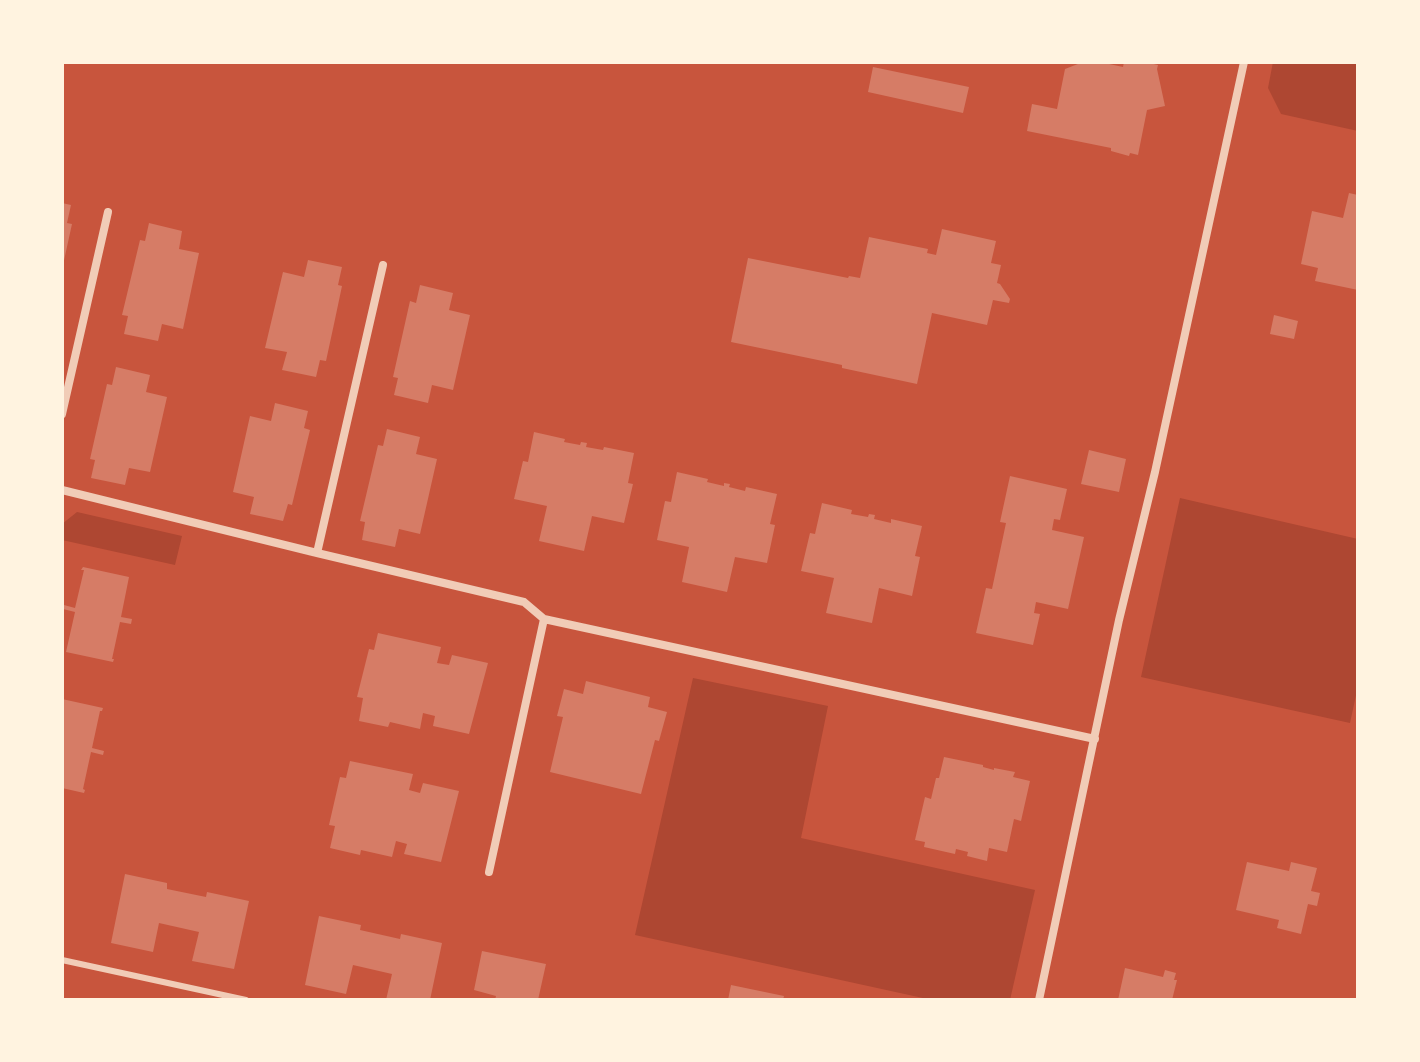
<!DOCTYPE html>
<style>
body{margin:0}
#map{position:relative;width:1420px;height:1062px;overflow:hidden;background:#c8553d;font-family:"Roboto Condensed",sans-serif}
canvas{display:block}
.frame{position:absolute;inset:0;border:64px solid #fff3e0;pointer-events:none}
</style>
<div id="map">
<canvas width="1420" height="1062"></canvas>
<div class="frame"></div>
</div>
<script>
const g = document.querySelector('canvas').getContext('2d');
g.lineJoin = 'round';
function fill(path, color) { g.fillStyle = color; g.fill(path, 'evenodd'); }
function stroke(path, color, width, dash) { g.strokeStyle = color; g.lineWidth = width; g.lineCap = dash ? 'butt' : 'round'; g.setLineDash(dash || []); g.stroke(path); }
fill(new Path2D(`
 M1273,62H1358V131L1281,114L1268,88Z
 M1180,498L1358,539V686L1350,723L1141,677Z
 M77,512L182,536L175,565L62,540V524Z
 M693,678L828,706L801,838L1035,890L1010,1000H932L635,935Z`), '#ae4732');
fill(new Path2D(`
 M1083,62H1100L1123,67L1124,62H1145L1158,65L1157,69L1165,106L1147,110L1138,155L1130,153L1129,156L1111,151V148L1027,131L1032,104L1057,109L1065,69Z
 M873,67L969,87L963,113L868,92Z
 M1349,193L1358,195V290L1315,281L1318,268L1301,264L1312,211L1343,218Z
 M62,203L71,205L67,223L72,224L63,265Z
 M149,223L182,231L179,249L199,253L183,329L162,324L158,341L124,334L128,316L122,315L140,240L145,241Z
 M942,229L996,241L991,263L1001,265L997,283L1000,284L1010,299L1009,303L993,300L987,325L932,313L917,384L842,368V365L731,342L748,258L848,278L849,276L860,278L869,237L928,249L927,253L936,255Z
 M308,260L342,267L338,285L342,286L334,324L326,361L320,360L316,377L282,370L287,352L265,348L283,272L304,277Z
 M420,285L453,293L449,310L470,315L453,390L432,385L428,403L394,395L398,378L393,377L410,301L416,303Z
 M1274,315L1298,321L1294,339L1270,334Z
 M116,367L150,375L146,392L167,397L150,472L129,468L125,485L91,478L95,460L90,459L107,384L112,385Z
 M275,403L308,411L304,428L310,430L292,505L288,504L283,521L250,514L254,497L233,492L250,416L271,421Z
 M387,429L420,437L416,454L437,459L420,534L399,529L395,547L362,540L365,522L360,521L378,445L383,446Z
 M534,432L565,439L564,442L580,445L581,442L587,443L586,447L603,450L604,447L634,453L628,483L633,484L624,523L592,516L584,551L539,541L547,506L514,499L523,461L528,462Z
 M1089,450L1126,459L1119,492L1081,484Z
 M677,472L708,479L707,482L724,486V483L730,484L729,487L745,491L746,487L777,494L770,524L775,525L767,563L735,557L727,592L682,582L689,547L657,540L665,501L671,502Z
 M1010,476L1067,489L1060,520L1054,519L1052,530L1084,537L1068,609L1036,602L1034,613L1040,614L1033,645L976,633L986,588L992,589L1006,523L1000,522Z
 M822,503L852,510L851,514L868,517L869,514L875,515L874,519L891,523V519L922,526L915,556L920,557L912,596L879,588L872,623L826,613L834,578L801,571L810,533L815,534Z
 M83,567L129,577L121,617L132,619L131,624L120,622L112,659H114L113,662L66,652L75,612L63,609L64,605L75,608L84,570H81Z
 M378,633L441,647L437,663L449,665L452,655L488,663L469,734L433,726L435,716L423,713L420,729L390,722L388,727L359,721L363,698L357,697L369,649L374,650Z
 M586,681L650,697L648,707L667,712L659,741L655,740L641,794L550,772L563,717L557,716L564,689L583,694Z
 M62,699L103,708L102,711H100L92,748L104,751L103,755L91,752L83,789L85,790L84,793L62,788Z
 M944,757L983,765V767L994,770V768L1015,772L1013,777L1030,781L1021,821L1014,819L1007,852L989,848L987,861L967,856L968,852L956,849L955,854L924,847L925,842L915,840L925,797L931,799L936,778H939Z
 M350,761L413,774L409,790L420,793L423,783L459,791L441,862L404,854L407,844L396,841L392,857L361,850L360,855L330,848L335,826L329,825L340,777L346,778Z
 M1247,862L1289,871L1291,862L1317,868L1311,891L1320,893L1317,906L1308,904L1301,934L1277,928L1279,920L1236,910Z
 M125,874L167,883V889L206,897L207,892L249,901L234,969L192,961L199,932L159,923L153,952L111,943Z
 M319,916L361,925L360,930L400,939L401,934L442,943L430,1000H386L392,974L353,965L346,994L305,985Z
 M482,951L546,964L538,1000H495L496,996L474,990Z
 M1125,968L1163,977L1165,970L1176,973L1174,980H1177L1172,1000H1118Z
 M731,985L784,996L783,1000H728Z`), '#d67c66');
stroke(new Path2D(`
 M62,960L246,1000`), '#f1ccb7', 6);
stroke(new Path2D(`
 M62,414L108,212
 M62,490L317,553L524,602L544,619L1095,739
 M317,553L383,265
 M489,872L544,619
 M1039,1000L1119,620L1155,472L1244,62`), '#f1ccb7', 8);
</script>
